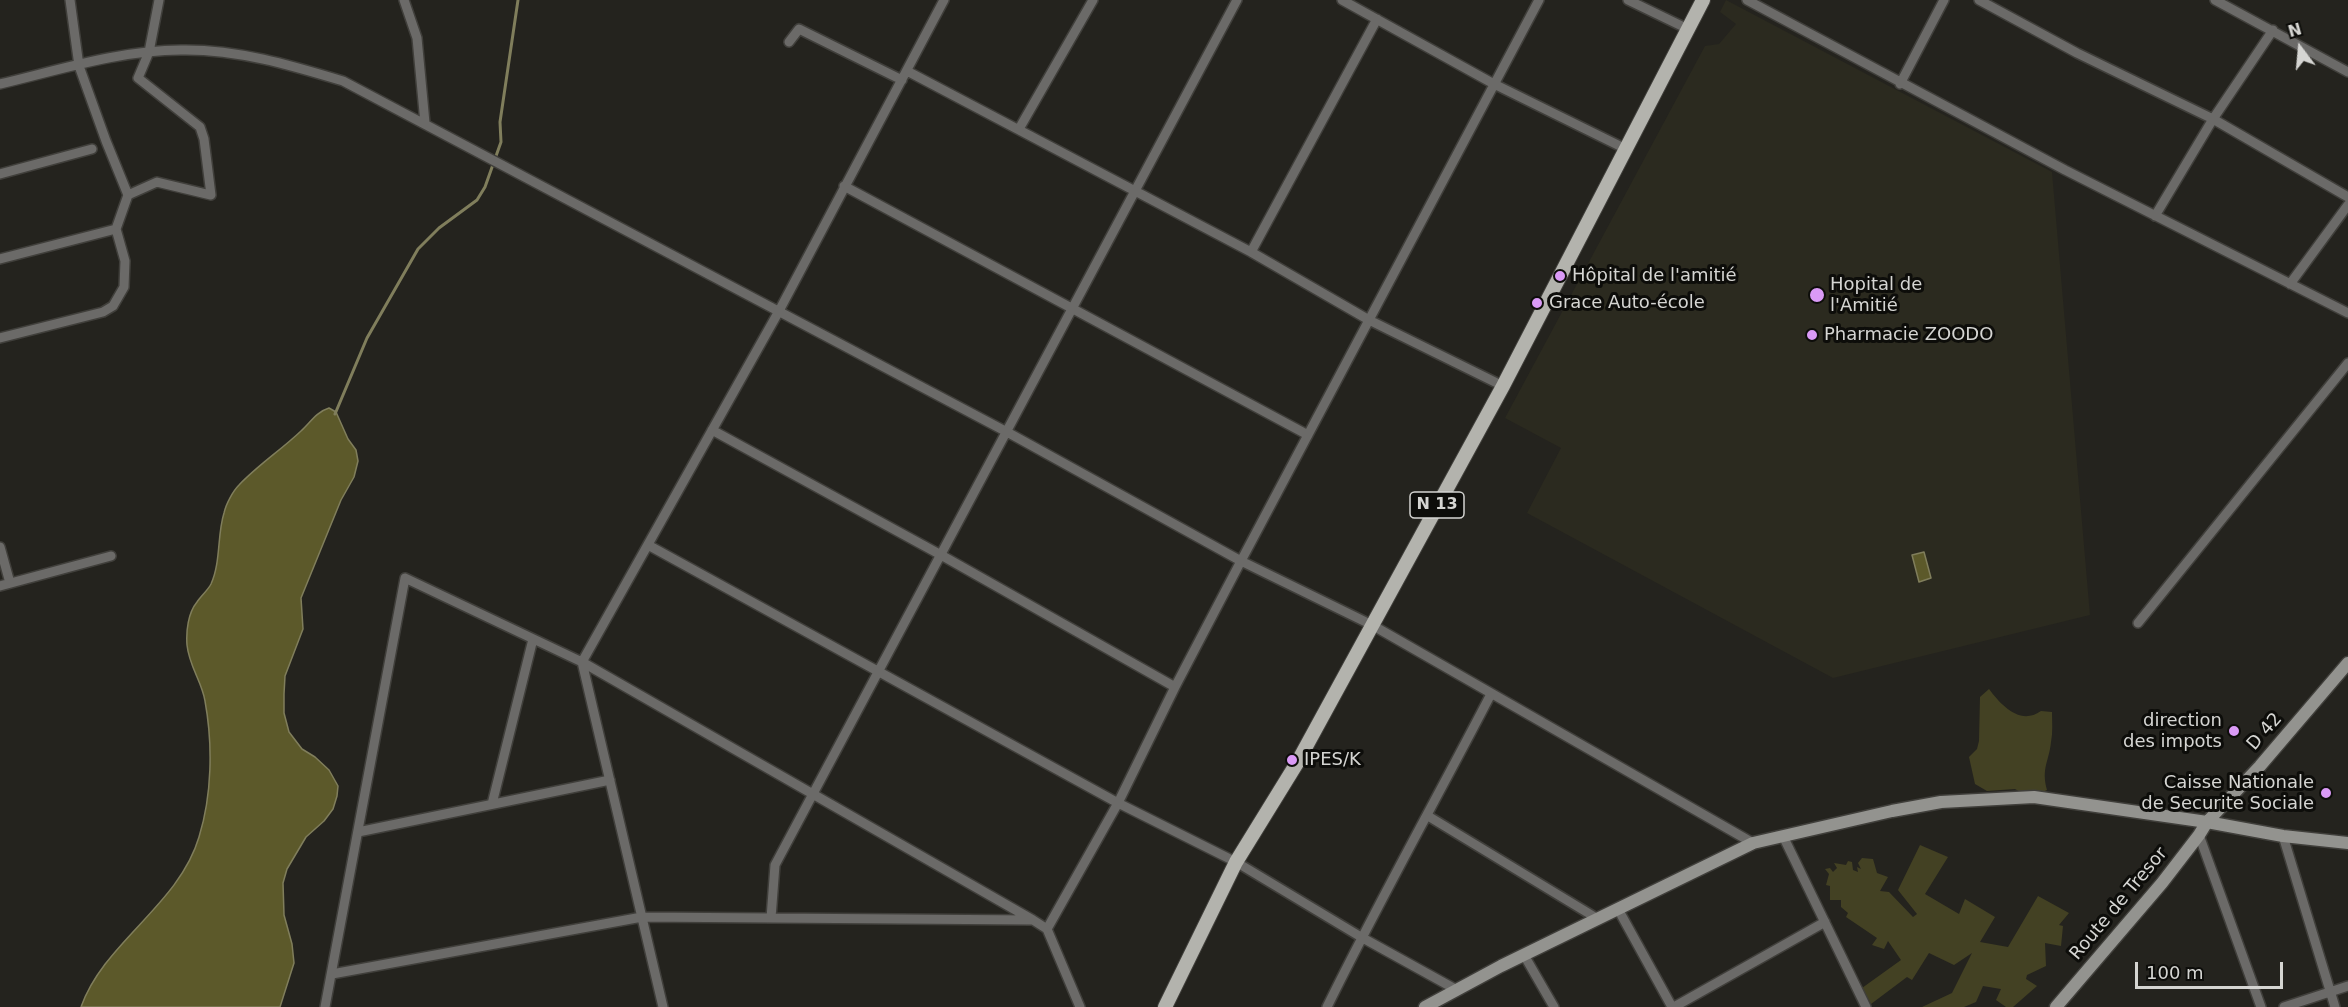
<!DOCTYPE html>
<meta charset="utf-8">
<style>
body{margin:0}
#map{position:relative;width:2348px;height:1007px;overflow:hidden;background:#24231e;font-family:"DejaVu Sans",sans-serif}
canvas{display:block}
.north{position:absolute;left:2270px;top:18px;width:60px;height:60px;-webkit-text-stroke:4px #0d0d0a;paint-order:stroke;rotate:344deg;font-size:16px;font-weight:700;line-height:24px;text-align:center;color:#d5d5d2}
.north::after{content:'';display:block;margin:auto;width:21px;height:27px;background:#d5d5d2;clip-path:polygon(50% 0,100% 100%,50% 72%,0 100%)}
.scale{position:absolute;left:2135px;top:962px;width:148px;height:27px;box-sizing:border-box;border:3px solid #d5d5d2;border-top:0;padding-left:8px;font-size:18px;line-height:21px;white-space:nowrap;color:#d5d5d2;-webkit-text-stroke:4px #0d0d0a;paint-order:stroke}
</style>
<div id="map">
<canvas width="2348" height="1007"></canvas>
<div class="north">N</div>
<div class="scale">100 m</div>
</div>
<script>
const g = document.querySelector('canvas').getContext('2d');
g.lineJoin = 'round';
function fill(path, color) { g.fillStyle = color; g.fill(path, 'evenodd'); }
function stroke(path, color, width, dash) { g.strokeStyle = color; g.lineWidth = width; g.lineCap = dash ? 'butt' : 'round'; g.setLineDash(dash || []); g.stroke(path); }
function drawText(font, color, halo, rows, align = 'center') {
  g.font = font + ' "DejaVu Sans",sans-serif'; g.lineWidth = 6; g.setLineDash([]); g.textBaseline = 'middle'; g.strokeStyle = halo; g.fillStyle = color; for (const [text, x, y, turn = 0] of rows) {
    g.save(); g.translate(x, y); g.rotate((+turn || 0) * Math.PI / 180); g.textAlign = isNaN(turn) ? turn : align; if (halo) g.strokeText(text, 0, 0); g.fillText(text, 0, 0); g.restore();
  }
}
fill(new Path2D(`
 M1726,0L2052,172L2090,615L1833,678L1527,513L1561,448L1505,418L1705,46L1719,44L1736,24L1720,12Z`), '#2b2a1f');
fill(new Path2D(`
 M1989,689C2001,705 2020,726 2041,711L2052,712C2052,722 2053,732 2051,742C2049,762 2041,768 2047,790L2031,798L2015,789L1987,791L1975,784L1969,757L1977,749L1979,741L1980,697Z
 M1920,845L1948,857L1925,894L1959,914L1965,899L1995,917L1980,942L2008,947L2038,896L2069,913L2059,925L2063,926L2061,946L2045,943L2046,966L2027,975L2026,979L2037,986L2013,1007H2006L1996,1000L2001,989L1983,986L1976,1002L1964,1007H1922L1952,993L1972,953L1954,965L1929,953L1912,980L1907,977L1871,1004L1862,988L1901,960L1888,941L1884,949L1872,945L1877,938L1846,917L1848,913L1841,907V900H1830V886L1826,885L1829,874L1825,869L1830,868L1833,872L1837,868L1834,863L1846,865L1848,861L1852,862L1853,870L1858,872L1857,867L1861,869L1858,863L1862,858L1873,859L1877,873L1888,877L1880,891L1889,892L1913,917L1917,914L1898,890Z`), '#434123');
const water = new Path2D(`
 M329,408L336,412L348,439L356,450L358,461L354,477L341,500L301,598L303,629L285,676L284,694V713L289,732L302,749L315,757L329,770L338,786L337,796L333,809L324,821L306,837L287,869L283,883L284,915L292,944L294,963L280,1007H81C104,942 179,905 199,837C212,795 213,745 205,701C202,682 189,666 187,645C186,631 188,613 197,602C201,596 208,590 211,584C221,562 217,535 224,513C226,504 233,491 239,485C258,465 281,450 301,431C310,423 316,412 329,408Z
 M1924,552L1931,578L1919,582L1912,555Z`);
fill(water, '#5c592a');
stroke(water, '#807e5c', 1.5);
stroke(new Path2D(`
 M335,414L367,338L418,249L439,228L477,200L485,187L501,142L500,122L518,0`), '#807e5c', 3);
const street = new Path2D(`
 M404,0L417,38L425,123
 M1342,0L1494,84L1626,149
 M1628,0L1688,29
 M1747,0L2065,170L2348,313
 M1979,0L2077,53L2213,119L2348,197
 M2215,0L2348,72
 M789,42L799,29L902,80
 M907,71L1251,252L1369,320L1503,386
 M0,84C59,70 121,50 181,50C237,49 290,65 343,81L1007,432L1241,561L1372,625L1753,843
 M1900,84L1944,0
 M1019,129L1093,0
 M0,174L92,149
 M844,186L1308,435
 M128,195L157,182L211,195L204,139L200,127L138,78L149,52L159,0
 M2155,216L2213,119L2273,30
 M1251,252L1377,19
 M0,259L116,229
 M2290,284L2348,205
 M0,338L103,312L113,306L124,287L125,261L116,229L128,195L106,141L79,66L70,0
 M712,430L941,555L1175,687
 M648,545L1118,803L1236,862L1361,937L1457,990
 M0,547L10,583
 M0,586L111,556
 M2138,623L2348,363
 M492,804L533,639
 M1428,816L1598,919
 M358,832L610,780
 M1783,836L1866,1007
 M2283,836L2335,1007
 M2197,839L2199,835L2261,1007
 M1618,909L1672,1007
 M771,918L775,865L1237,0
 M1047,929L1118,803L1175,687L1241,561L1539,0
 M1524,955L1554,1007
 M332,974L642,917L1031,920
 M325,1007L405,578L582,662L1033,920L1047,929L1080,1007
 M663,1007L582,662L779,311L944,0
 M1327,1007C1379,901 1437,798 1491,694
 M1674,1007L1825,922
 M2284,1007L2348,986`);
const secondary = new Path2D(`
 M1425,1007L1501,966L1753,843L1892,811L1941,802L2034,797L2207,822L2283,836L2348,843
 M2056,1007L2162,883L2199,835L2207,822L2260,766L2348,663`);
const primary = new Path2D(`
 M1165,1007L1236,862L1297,763L1503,386L1703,0`);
stroke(street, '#403f3b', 12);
stroke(secondary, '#403f3b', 15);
stroke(primary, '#403f3b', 16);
stroke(street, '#6b6a68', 9);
stroke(secondary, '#93938f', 12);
stroke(primary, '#b3b3ad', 14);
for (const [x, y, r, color] of [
 [1560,276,6,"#da9af6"],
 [1817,295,8,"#da9af6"],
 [1537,303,6,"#da9af6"],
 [1812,335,6,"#da9af6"],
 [2234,731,6,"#da9af6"],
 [1292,760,6,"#da9af6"],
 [2326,793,6,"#da9af6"]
]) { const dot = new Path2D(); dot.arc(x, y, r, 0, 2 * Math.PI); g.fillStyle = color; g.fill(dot); stroke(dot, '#0d0d0a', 2); }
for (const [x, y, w] of [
 [1437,505,54]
]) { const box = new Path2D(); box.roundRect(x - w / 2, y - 13, w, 26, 4.5); g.fillStyle = '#0d0d0a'; g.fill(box); stroke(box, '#d5d5d2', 1.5); }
drawText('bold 16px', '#d5d5d2', null, [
 ["N 13",1437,505]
]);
drawText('18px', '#d5d5d2', '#0d0d0a', [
 ["Hôpital de l'amitié",1572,276],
 ["Hopital de",1830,285],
 ["l'Amitié",1830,306],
 ["Grace Auto-école",1549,303],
 ["Pharmacie ZOODO",1824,335],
 ["direction",2222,721,"right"],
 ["des impots",2222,742,"right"],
 ["IPES/K",1304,760],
 ["Caisse Nationale",2314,783,"right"],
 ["de Securite Sociale",2314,804,"right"]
], 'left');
drawText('18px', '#d5d5d2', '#0d0d0a', [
 ["D 42",2265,732,-49],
 ["Route de Tresor",2119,904,-50]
]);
</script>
